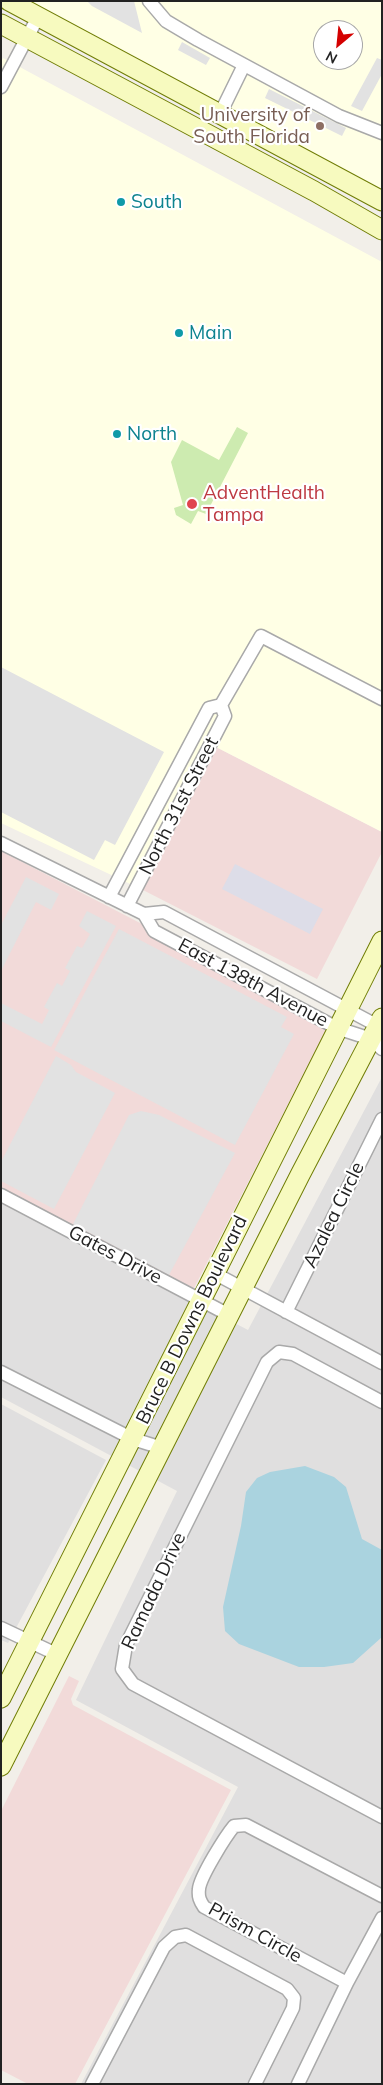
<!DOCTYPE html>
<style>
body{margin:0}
#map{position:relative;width:383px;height:2085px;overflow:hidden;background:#f2efe9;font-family:Mulish,sans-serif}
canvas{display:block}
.frame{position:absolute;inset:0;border:2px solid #222;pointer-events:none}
.north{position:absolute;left:313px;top:20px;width:50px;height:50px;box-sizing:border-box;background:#fff;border:1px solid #a7a7a7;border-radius:50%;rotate:208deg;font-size:14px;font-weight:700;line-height:20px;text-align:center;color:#222}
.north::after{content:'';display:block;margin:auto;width:18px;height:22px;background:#d40000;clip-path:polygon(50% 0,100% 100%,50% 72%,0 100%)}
</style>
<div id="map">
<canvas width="383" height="2085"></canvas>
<div class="frame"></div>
<div class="north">N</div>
</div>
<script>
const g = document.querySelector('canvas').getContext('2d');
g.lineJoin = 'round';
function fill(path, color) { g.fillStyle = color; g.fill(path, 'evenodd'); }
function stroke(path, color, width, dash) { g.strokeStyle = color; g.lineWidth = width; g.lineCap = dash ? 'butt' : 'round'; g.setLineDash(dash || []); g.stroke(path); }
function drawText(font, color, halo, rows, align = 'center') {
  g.font = font + ' Mulish,sans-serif'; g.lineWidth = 4.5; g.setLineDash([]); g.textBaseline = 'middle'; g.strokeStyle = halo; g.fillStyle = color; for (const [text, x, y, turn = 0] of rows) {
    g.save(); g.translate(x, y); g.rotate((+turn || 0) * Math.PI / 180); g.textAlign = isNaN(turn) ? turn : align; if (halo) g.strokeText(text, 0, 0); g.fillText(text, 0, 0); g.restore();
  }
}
fill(new Path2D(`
 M382,1077V2084H81L238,1787L76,1700L177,1491L1,1397V1201L248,1330Z
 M1,1404L106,1460L8,1643L1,1640Z`), '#e0dfdf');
fill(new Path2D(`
 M214,746L382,832V852L317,979L141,889Z
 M1,851L142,924L151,937L326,1030L191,1294L1,1194Z
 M69,1676L79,1681L71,1699L73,1705L231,1790L75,2084H28L1,2070V1811Z`), '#f2dad9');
fill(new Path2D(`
 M25,1H382V192ZM323,30H353V60H323Z
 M3,58L382,262V832L214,746L141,889L1,823V62Z`), '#ffffe5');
fill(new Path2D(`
 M237,427L248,433L206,514L198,511L191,524L176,515L174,508L183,505L171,462L182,440L219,460Z`), '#cdebb0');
fill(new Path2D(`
 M87,1H134L142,33L92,6Z
 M182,42L210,58L206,65L178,50Z
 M377,58L382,60V74L362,111L351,106Z
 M269,89L346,128L342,136L265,98Z
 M1,667L164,752L115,845L105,840L94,860L1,812Z
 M26,877L59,894L51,910L36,902L1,971V925Z
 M87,911L116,926L51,1047L1,1021V1003L42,1024L49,1010L44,1007L57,983L62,986L70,971L65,968L77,946L82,948L90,934L79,926Z
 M119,929L287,1017L281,1027L294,1034L235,1145L54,1050Z
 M56,1056L71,1065L76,1072L115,1093L54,1209L1,1181V1162Z
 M141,1111L159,1115L235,1153L169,1275L73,1224L129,1115Z`), '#e2e2e2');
fill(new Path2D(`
 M235,864L323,909L310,934L222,889Z`), '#dddde8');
fill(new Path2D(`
 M305,1466L334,1477L346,1487L362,1539L382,1550V1637L353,1663L324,1667H299L239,1644L225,1631L223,1607L241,1526L246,1492L257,1478L270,1472Z`), '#aad3df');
const street = new Path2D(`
 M149,1L166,21L198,40L339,116L382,133
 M1,87L38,17
 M220,114L244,65
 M221,705L261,636L382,699
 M1,843L144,914L154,931L337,1028L371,1039L382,1049
 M109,897L209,708L221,705L225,716L127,906
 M144,914L164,912L378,1026
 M1,1195L229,1315
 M214,1273L382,1363
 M286,1312L382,1119
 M1,1372L133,1439L162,1448
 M382,1402L293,1354L279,1352L267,1362L126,1645L122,1669L133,1684L382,1817
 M1,1628L56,1654
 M347,1983L382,1918
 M92,2084L164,1947L175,1937L186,1935L287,1989L294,1998L293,2008L255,2084
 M298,2084L347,1983L204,1907C200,1901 198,1897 199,1889C200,1877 225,1837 234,1826L246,1825L382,1896`);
const secondary = new Path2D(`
 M9,1L382,201
 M1,24L314,191L382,230
 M1,1698L382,941
 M1,1766L300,1175L382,1018`);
stroke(street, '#a9a9a9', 15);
stroke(secondary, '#707d05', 21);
stroke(street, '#fff', 12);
stroke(secondary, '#f7fabf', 19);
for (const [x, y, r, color] of [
 [320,126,5,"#8d6e63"],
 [121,202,5,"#0f9aa8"],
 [179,333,5,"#0f9aa8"],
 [117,434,5,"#0f9aa8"],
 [192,504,6,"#e0444e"]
]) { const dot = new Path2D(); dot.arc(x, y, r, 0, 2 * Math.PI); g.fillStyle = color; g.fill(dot); stroke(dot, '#fff', 2); }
drawText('19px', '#785e54', '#fff', [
 ["University of",310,115],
 ["South Florida",310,137]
], 'right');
drawText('19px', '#0d838f', '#fff', [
 ["South",131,202],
 ["Main",189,333],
 ["North",127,434]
], 'left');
drawText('19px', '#be3a42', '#fff', [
 ["AdventHealth",203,493],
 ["Tampa",203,515]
], 'left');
drawText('19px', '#222', '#fff', [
 ["North 31st Street",179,806,-63],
 ["East 138th Avenue",253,983,28],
 ["Azalea Circle",334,1215,-64],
 ["Gates Drive",115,1255,28],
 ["Bruce B Downs Boulevard",192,1320,-64],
 ["Ramada Drive",154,1591,-65],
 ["Prism Circle",255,1933,29]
]);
</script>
